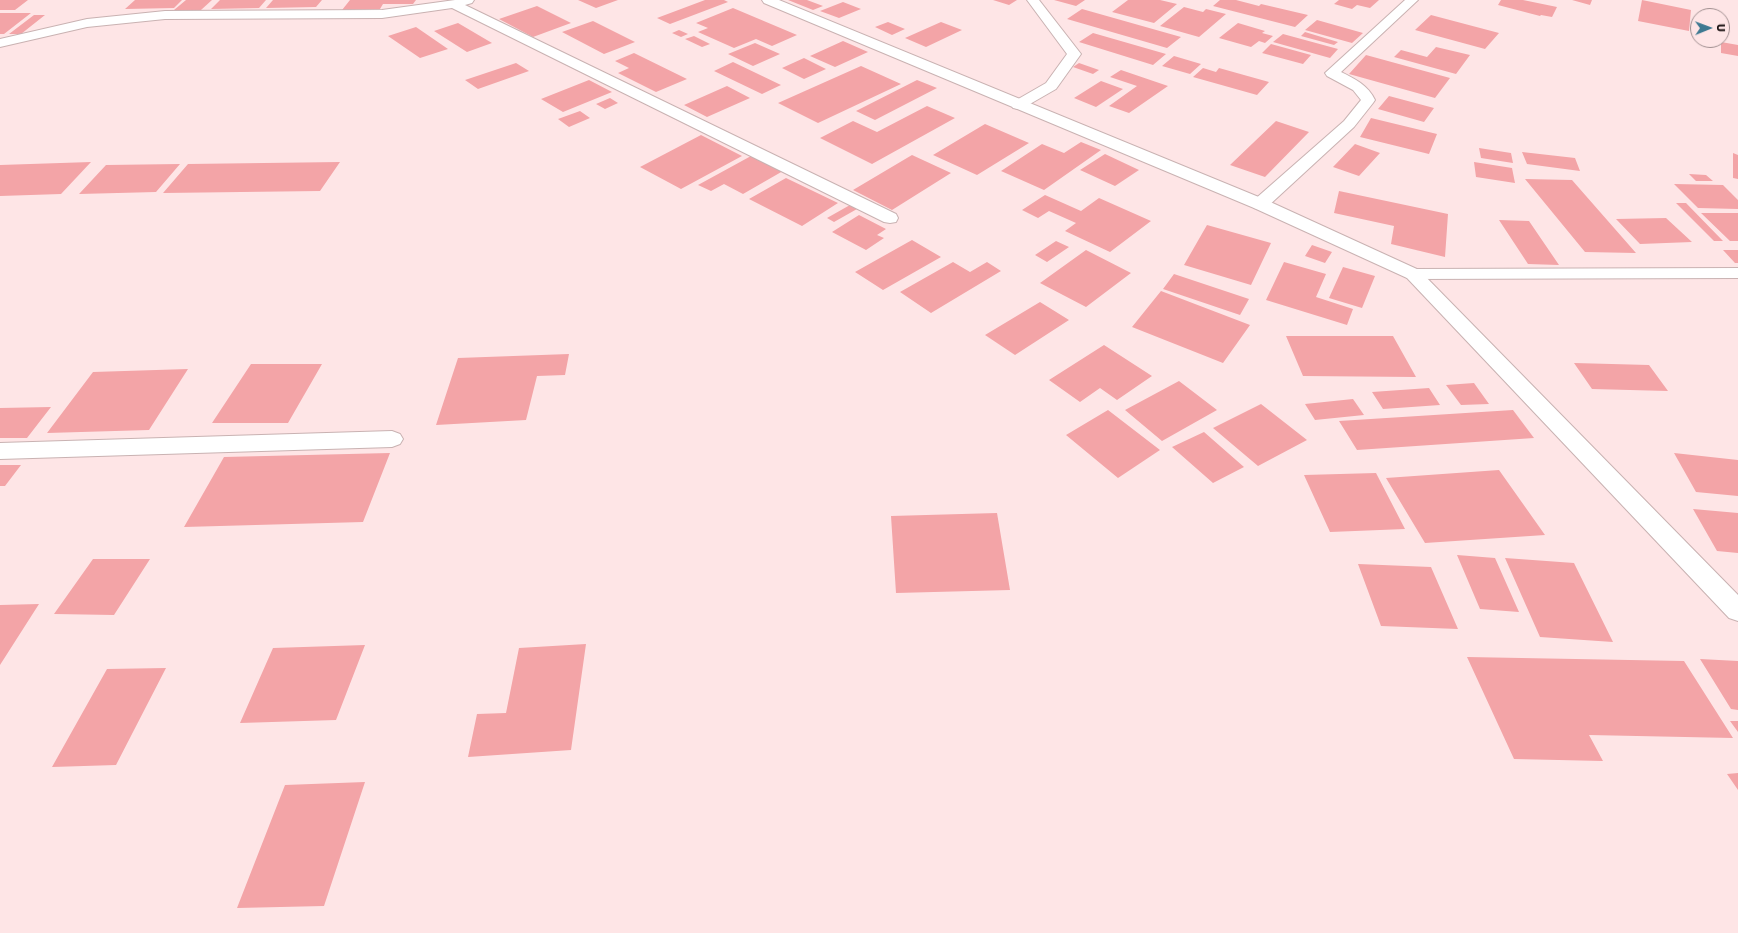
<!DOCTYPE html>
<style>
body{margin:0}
#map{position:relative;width:1738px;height:933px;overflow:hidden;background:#fee5e6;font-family:"Golos Text",sans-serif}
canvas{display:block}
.north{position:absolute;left:1690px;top:8px;width:40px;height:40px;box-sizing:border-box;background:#fee5e6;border:1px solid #a29091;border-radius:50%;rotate:89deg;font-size:11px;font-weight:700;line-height:16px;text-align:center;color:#191011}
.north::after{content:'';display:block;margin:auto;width:14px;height:18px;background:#3e7991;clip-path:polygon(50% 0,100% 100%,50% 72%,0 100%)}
</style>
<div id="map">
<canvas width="1738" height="933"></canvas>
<div class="north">U</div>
</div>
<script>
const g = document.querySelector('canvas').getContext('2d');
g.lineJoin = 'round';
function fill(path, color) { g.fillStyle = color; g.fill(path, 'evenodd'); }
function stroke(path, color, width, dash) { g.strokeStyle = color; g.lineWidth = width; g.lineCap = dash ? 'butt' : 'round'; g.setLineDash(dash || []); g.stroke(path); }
fill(new Path2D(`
 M0,0H28L15,10H0Z
 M135,0H182L174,8L125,9Z
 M186,0H212L201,10H174Z
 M220,0H266L259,8L211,9Z
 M273,0H322L316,7L266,8Z
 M350,0H416L413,4H383L380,9L342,10Z
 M578,0H618L596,8Z
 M705,0H724L728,2L670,24L657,18Z
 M788,0H807L823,6L813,10Z
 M993,0H1017L1009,5Z
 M1054,0H1085L1076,6Z
 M1128,0H1160L1177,4L1154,23L1112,12Z
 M1220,0H1236L1259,6L1261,4L1308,15L1295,27L1213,6Z
 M1339,0H1379L1370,8L1357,5L1352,9L1334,4Z
 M1501,0H1523L1557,7L1552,17L1541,15L1540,16L1498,5Z
 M1572,0H1592L1590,5Z
 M1642,0L1691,10L1689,31L1638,21Z
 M843,2L861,9L839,18L820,11Z
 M537,6L571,23L533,37L499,19Z
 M1184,7L1203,12L1206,9L1226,14L1199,37L1160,26Z
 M733,8L797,35L772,46L756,39L734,48L698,32L708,28L696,23Z
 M1082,9L1181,37L1167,48L1067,19Z
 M0,13H31L4,34H0Z
 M34,15H45L21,34H9Z
 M1431,15L1499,33L1485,49L1415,30Z
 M1317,20L1363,33L1352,43L1305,30Z
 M593,21L635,42L604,54L562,32Z
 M888,22L905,29L892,35L875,27Z
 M941,22L962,30L926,47L905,38Z
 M458,23L492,43L467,52L434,31Z
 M1238,23L1265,31L1262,33L1273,36L1265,43L1259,41L1251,47L1219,38Z
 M416,27L448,49L420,58L388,36Z
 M679,30L688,34L681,37L672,33Z
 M1305,32L1338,42L1334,45L1301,36Z
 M1093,33L1166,54L1153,65L1079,42Z
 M1283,34L1338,49L1330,58L1273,42Z
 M694,36L710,44L702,47L685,39Z
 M843,41L868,52L835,67L810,56Z
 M1721,42L1738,45V56L1721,53Z
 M755,43L780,54L753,66L728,54Z
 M1271,44L1311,55L1303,64L1262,53Z
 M1436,47L1470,55L1456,74L1394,57L1401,50L1427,57Z
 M634,53L687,79L656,92L618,73L629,68L615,61Z
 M1366,55L1450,78L1435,98L1349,74Z
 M1174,56L1201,64L1190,74L1162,66Z
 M804,58L826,69L804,79L782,68Z
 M733,62L781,85L762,94L714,71Z
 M516,63L529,71L478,89L465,80Z
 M1079,63L1099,70L1093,74L1073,67Z
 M861,66L901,84L818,123L778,103Z
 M1203,68L1216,72L1219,68L1269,82L1257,95L1193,77Z
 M1121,70L1168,86L1129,113L1109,106L1137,86L1110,77Z
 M589,80L612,92L563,112L541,99Z
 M917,80L937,88L875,120L856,111Z
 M1101,81L1123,89L1096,107L1074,98Z
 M727,86L750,98L707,117L684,105Z
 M1389,96L1434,108L1424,122L1378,109Z
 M610,98L618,103L605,109L596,104Z
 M927,106L955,118L872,164L820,138L853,121L877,132Z
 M580,111L590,118L569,127L558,119Z
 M1371,118L1437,134L1429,154L1360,137Z
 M1276,121L1309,132L1265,177L1230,165Z
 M985,124L1029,143L977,175L933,155Z
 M701,135L742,156L681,189L640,167Z
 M1081,142L1101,150L1044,190L1001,171L1042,144L1064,153Z
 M1355,144L1380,153L1359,176L1333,167Z
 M1479,148L1511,153L1513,163L1481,158Z
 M1522,152L1575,158L1580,171L1527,164Z
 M1733,153L1738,155V179L1733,178Z
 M1105,154L1139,170L1115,186L1080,170Z
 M912,155L951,173L892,210L853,190Z
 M751,156L783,171L743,194L724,184L711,191L698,185Z
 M91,162L61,194L0,196V165Z
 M340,162L320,191L163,193L188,164Z
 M1474,162L1512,168L1515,183L1476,177Z
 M180,164L156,192L79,194L106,165Z
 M1689,174L1706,175L1713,181H1696Z
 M786,178L838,203L802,226L749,199Z
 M1525,179L1572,180L1636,253L1585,252Z
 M1674,184L1723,185L1738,200V209L1698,208Z
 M1339,191L1448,214L1445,257L1391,244L1394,226L1334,213Z
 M1045,195L1081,211L1099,198L1151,221L1110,252L1065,231L1076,223L1049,211L1038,218L1022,210Z
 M1676,203H1686L1723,241H1714Z
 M850,205L857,209L834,222L827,218Z
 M1701,213H1738V241H1730Z
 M859,215L886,229L877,235L884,238L866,250L832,232Z
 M1666,218L1692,242L1640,244L1616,219Z
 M1499,220L1529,221L1559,265L1528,264Z
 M1207,225L1271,243L1251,285L1184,265Z
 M912,240L941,257L883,290L855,272Z
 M1056,241L1069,247L1047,262L1035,255Z
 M1312,245L1332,252L1325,263L1305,256Z
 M1086,250L1131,273L1086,307L1040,283Z
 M1723,250H1738V263H1735Z
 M953,262L970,272L987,262L1001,271L931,313L900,292Z
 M1284,262L1326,274L1316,297L1353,309L1347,325L1266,300Z
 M1343,267L1375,276L1362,308L1329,298Z
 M1174,274L1249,299L1240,315L1163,289Z
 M1161,291L1250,325L1223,363L1132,327Z
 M1040,302L1069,320L1015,355L985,335Z
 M1286,336H1393L1416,377L1303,376Z
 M1104,345L1152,376L1117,400L1100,388L1080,402L1049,380Z
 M569,354L565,375L537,376L526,420L436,425L458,358Z
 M1574,363L1649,365L1668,391L1592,389Z
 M251,364H322L288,423H212Z
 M188,369L149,430L47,433L93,372Z
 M1179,381L1217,410L1162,441L1125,410Z
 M1474,383L1489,404L1461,405L1446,385Z
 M1429,388L1440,405L1383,409L1372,392Z
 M1353,399L1364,415L1315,420L1305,404Z
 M1261,404L1307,440L1258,466L1213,428Z
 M51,407L27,438H0V408Z
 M1108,410L1160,450L1118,478L1066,435Z
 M1513,410L1534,438L1357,450L1339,421Z
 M1204,432L1244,467L1213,483L1172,447Z
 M390,453L363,522L184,527L224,457Z
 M1674,453L1738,460V496L1696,492Z
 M0,465H21L5,486H0Z
 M1499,470L1545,535L1425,543L1386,478Z
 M1376,473L1405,529L1330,532L1304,475Z
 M1693,509L1738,513V553L1717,551Z
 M997,513L1010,590L896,593L891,516Z
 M1457,555L1495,558L1519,612L1480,609Z
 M1505,558L1574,563L1613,642L1540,637Z
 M93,559H150L114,615L54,614Z
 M1358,564L1431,567L1458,629L1381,626Z
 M39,604L0,665V605Z
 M586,644L571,750L468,757L477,714L506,713L519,648Z
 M365,645L336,720L240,723L273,648Z
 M1467,657L1684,661L1733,738L1589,735L1603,761L1514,759Z
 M1700,659L1738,661V710L1731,709Z
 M166,668L116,765L52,767L107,669Z
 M1730,721H1738V732Z
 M1738,773V790L1727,774Z
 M365,782L324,906L237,908L285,785Z`), '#f3a4a7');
const minor = new Path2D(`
 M455,0H474L472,3L465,5L896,214L898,218L896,222L890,223L884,222L452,8L382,18L165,19L87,27L0,47V39L87,19L165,11L382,10Z
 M1027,0H1039L1081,54L1056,89L1023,108L1018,109L1013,108L1011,105L1013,102L1046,83L1067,54Z
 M1405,0H1418L1341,72C1355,79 1368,85 1375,100L1373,103L1354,127L1266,208L1260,209L1254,208L1252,204L1254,200L1344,121L1361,100L1353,90L1327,76L1325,73Z
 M1738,268V278L1413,279L1407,278L1404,274L1407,270L1413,269Z
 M392,431L400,434L403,439L400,444L392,447L0,459V443Z`);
const tertiary = new Path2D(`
 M762,0H779L1266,200L1419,270L1738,595V621L1729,618L1407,278L1254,208L764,3Z`);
stroke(minor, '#c9b2b2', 2);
stroke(tertiary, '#c9b2b2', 2);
fill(minor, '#fff');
fill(tertiary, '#fff');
</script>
